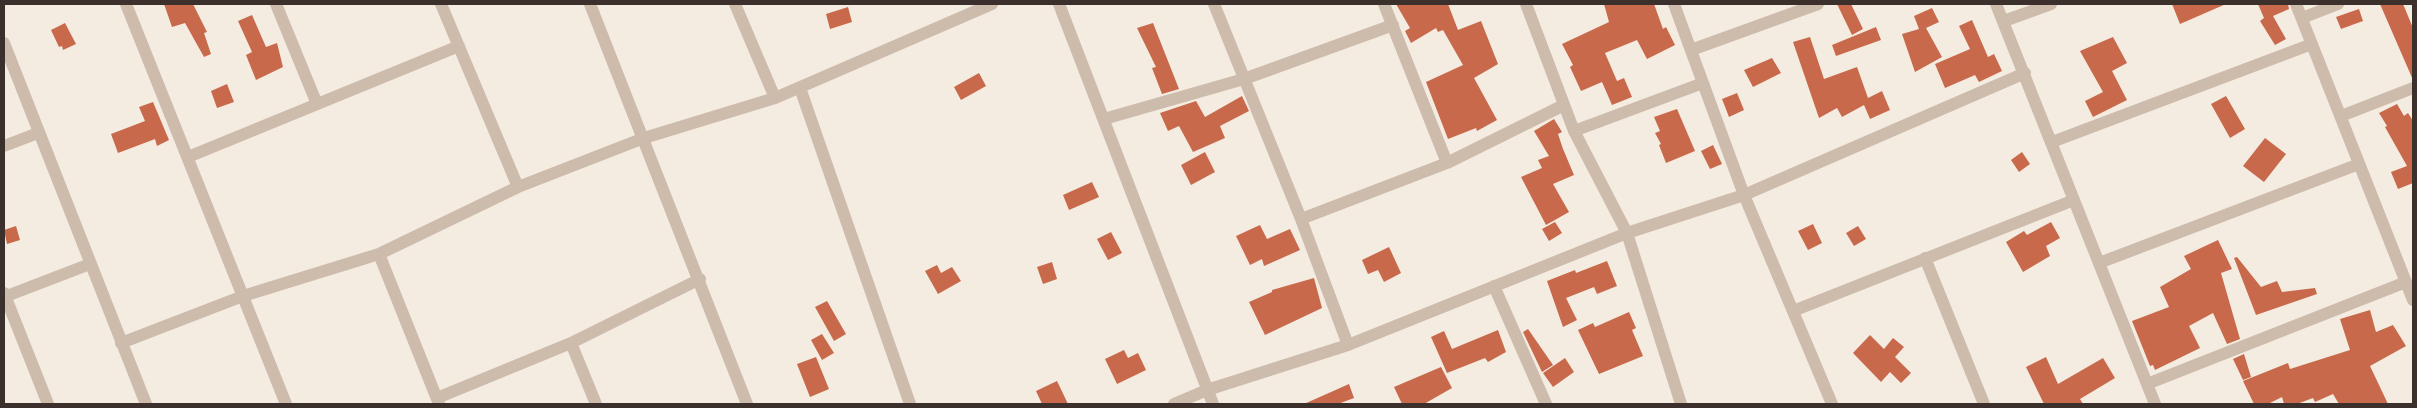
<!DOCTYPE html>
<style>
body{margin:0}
#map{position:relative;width:2417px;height:408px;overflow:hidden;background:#f4ebe1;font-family:Mulish,sans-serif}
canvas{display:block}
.frame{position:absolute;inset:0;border:5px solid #3b302b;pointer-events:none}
</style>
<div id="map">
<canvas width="2417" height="408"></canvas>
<div class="frame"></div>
</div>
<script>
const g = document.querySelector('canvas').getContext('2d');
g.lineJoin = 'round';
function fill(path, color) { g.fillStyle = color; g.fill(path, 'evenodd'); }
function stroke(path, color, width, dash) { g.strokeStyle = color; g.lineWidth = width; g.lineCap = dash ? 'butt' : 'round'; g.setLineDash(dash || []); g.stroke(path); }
fill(new Path2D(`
 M164,4H193L207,32L204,33L211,54L204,57L185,23L172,27Z
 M1396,4H1448L1458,30L1481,21L1498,64L1474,78L1497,120L1477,131L1476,128L1448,139L1426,82L1463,65L1443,30L1438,32L1436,28L1411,43L1405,31L1410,28Z
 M1604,4H1654L1663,29L1666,27L1675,45L1647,59L1637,40L1605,53L1617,81L1624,78L1632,97L1612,105L1602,82L1581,91L1570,67L1573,65L1562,44L1609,22Z
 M1837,4H1851L1863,29L1852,35Z
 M2172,4H2226L2180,24Z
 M2258,4H2288L2289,9L2273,16L2286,39L2275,45L2260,21L2264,18Z
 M2380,4H2403L2413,28V80Z
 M848,7L852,22L830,29L826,14Z
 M1932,8L1939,22L1926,28L1942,57L1915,72L1902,34L1919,29L1914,16Z
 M2359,9L2363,21L2341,29L2336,17Z
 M252,15L266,47L277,43L283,67L256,80L246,55L252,52L238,21Z
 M1972,20L1988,57L1994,54L2002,71L1979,82L1975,75L1945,88L1935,64L1970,49L1959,26Z
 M65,23L76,44L63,50L62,46L59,47L51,30Z
 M1153,23L1179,89L1162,94L1152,68L1156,67L1137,28Z
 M1876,27L1881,40L1836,56L1832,45Z
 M1810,37L1824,79L1857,67L1868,98L1882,91L1890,110L1870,119L1864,105L1842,117L1837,108L1819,118L1793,42Z
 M2113,37L2127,63L2112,71L2127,100L2093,117L2085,101L2103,92L2080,51Z
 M1772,58L1781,73L1753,87L1744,70Z
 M979,73L986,86L961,100L954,87Z
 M227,84L234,102L217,108L211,91Z
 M1737,93L1744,110L1729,117L1722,99Z
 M1242,96L1249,111L1220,126L1225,138L1193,152L1179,126L1168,131L1160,113L1196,101L1205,117Z
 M2226,96L2245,129L2230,138L2211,104Z
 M153,102L169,140L157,146L155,139L118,153L111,134L145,121L139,107Z
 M2397,104L2404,116L2408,113L2413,121V183L2398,189L2391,172L2407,166L2385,127L2387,126L2379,113Z
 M1677,109L1695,151L1666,163L1659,145L1661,144L1655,133L1660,131L1654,117Z
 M1554,119L1562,132L1558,134L1563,149L1574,175L1553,184L1569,212L1546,225L1521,177L1542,168L1538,160L1549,156L1534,131Z
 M2265,138L2286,154L2264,182L2243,166Z
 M1713,145L1722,164L1710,169L1701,151Z
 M1205,152L1215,172L1191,185L1181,165Z
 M2022,152L2030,164L2019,172L2011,160Z
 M1092,182L1099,197L1069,210L1063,195Z
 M1555,222L1562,233L1549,241L1542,229Z
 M2051,222L2060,238L2046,246L2050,256L2023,272L2006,242L2024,231L2027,235Z
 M1813,224L1822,243L1808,250L1798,231Z
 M1260,225L1267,239L1290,229L1300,250L1264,266L1262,259L1250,265L1236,236Z
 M16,226L20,240L7,244L4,230Z
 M1858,226L1866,239L1854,246L1846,233Z
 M1111,232L1122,253L1108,260L1097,239Z
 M2218,240L2232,269L2221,273L2240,339L2227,344L2213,313L2189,326L2200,348L2155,370L2153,365L2150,366L2132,321L2169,307L2160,287L2191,269L2184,256Z
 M1389,247L1401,273L1384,282L1378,270L1368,274L1362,260Z
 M2237,257L2261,287L2277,281L2282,292L2315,288L2317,294L2256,315L2234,258Z
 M1607,261L1617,286L1597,294L1594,287L1566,298L1577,320L1563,327L1547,281L1575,270L1576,273Z
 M1052,262L1057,279L1043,284L1037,267Z
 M937,265L941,273L952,267L961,281L938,294L925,271Z
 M1314,278L1322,308L1265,335L1249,302L1272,292V290Z
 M827,301L846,334L834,341L815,307Z
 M2370,310L2376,332L2393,325L2406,346L2370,366L2388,404H2339L2333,394L2315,402L2313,398L2297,404H2284L2282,397L2268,404H2254L2243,381L2288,363L2290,369L2350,350L2340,319Z
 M1629,312L1636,328L1632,330L1643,356L1599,374L1578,330L1593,323L1595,327Z
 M1528,329L1553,365L1542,372L1523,332Z
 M1498,330L1506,352L1488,362L1485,358L1447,373L1431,337L1444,331L1452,349Z
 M822,334L834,353L822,360L811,340Z
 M1870,335L1884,349L1893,338L1904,347L1895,357L1911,373L1901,383L1890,372L1881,382L1853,353Z
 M1124,350L1128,358L1138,353L1146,370L1117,384L1105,359Z
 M2244,354L2251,377L2243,380L2233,359Z
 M816,357L829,389L810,397L797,364Z
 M2046,357L2058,384L2103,358L2115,378L2080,399L2083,404H2044L2026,367Z
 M1565,358L1574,372L1553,387L1543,373Z
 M1441,367L1452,388L1424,404H1402L1394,387Z
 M1057,381L1068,404H1042L1036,391Z
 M1349,384L1354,398L1338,404H1304Z`), '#c8694b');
stroke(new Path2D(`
 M126,4L286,404
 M276,4L317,104
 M441,4L518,187
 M590,4L747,404
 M735,4L775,98
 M1059,4L1213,404
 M1214,4L1301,219L1348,345
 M1384,4L1447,163
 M1526,4L1574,131L1627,233L1681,404
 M1674,4L1744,195L1832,404
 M1996,4L2155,404
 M2296,4L2413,300
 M2302,18L2338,4
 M2004,21L2051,4
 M4,43L146,404
 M1691,50L1818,4
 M800,88L910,404
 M2341,116L2413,88
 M1104,119L1244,79L1393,25
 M1574,131L1703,83
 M2052,142L2312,44
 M4,146L38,133
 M188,157L459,46
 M1301,219L1447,163L1564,105
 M379,254L439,404
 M1925,258L1984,404
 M2099,263L2359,164
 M1494,286L1546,404
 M4,293L48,404
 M4,297L90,264
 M1793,311L2074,200
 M121,343L243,296L379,254L518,187L644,138L775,98L992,4
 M571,343L596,404
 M2147,384L2406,282
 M437,398L571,343L700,279
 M1174,404L1207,390L1348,345L1627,233L1744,195L2025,73`), '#cdbbac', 12);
</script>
